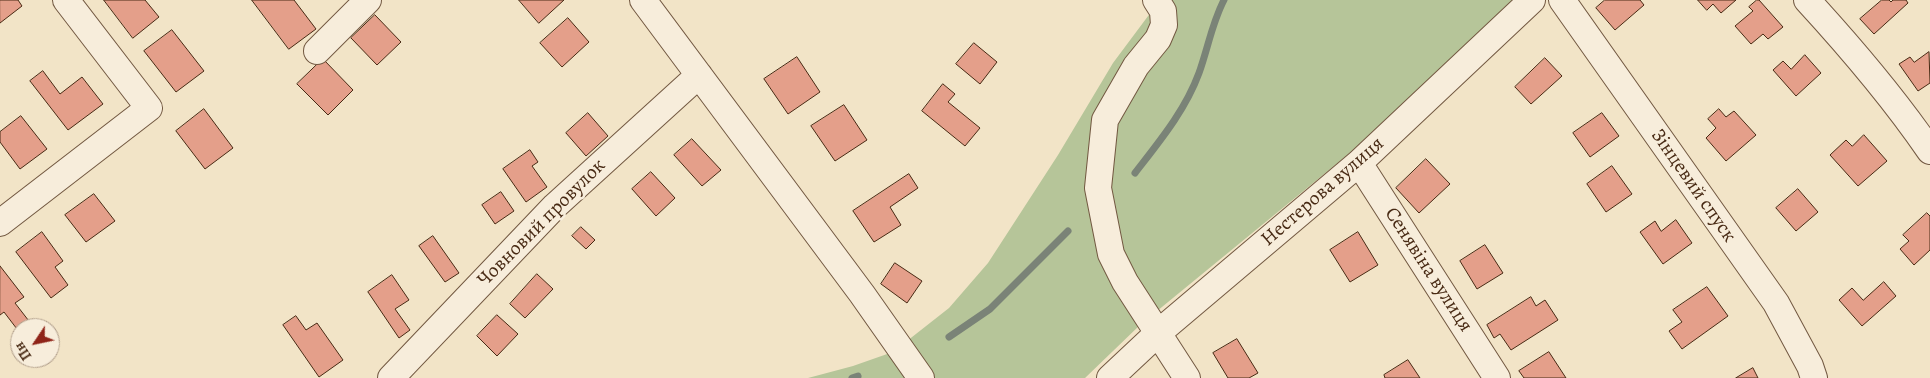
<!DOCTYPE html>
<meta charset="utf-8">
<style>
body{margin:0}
#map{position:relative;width:1930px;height:378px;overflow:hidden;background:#f2e4c7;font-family:Alegreya,serif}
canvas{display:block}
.north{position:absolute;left:10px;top:318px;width:50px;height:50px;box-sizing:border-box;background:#f7eddb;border:1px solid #b19f8b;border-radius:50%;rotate:236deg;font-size:14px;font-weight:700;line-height:20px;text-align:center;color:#482a14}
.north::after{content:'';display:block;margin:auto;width:18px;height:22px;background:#8f2418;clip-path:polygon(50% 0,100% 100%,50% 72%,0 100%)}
</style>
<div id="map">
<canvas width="1930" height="378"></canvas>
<div class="north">Пн</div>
</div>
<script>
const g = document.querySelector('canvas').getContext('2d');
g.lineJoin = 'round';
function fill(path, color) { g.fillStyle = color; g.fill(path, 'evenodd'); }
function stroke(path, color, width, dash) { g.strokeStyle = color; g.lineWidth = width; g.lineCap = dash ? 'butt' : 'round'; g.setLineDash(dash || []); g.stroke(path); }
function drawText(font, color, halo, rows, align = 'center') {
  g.font = font + ' Alegreya,serif'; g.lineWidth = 5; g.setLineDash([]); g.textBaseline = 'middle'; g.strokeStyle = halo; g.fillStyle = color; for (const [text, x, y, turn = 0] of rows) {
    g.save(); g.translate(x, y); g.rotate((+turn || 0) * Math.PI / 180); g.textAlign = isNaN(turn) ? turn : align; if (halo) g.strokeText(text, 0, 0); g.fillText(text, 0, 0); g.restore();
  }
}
fill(new Path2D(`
 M1160,0H1513L1351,152L1140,325L1085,378H933L907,341L949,308L988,263L1058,155L1113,63Z
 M890,353L908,378H808L853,366Z`), '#b6c599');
stroke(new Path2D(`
 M1135,173C1159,142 1185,111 1199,73C1208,48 1212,23 1224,0
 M949,337L990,309L1068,231
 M852,378L858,376`), '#7a8377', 7);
const building = new Path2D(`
 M0,0H18L22,6L0,23Z
 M104,0H145L159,17L133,38Z
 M252,0H294L316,29L289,49Z
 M519,0H564L539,23Z
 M1605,0H1640L1644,5L1615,30L1596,8Z
 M1698,0H1736L1721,13L1713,4L1707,10Z
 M1757,0H1759L1783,27L1768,39L1763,34L1751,44L1735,26L1753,11L1749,7Z
 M1882,0H1889L1891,2L1893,0H1906L1908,3L1874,34L1860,19Z
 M375,15L401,42L377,65L351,38Z
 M568,18L589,42L562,67L540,43Z
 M172,30L204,71L176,92L144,51Z
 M974,43L997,62L980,84L956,64Z
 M1929,52L1930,83L1918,91L1899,64L1910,57L1914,62Z
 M1805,55L1821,73L1796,96L1773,70L1783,61L1791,69Z
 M797,57L820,92L788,114L764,79Z
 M1545,58L1562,76L1531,104L1515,87Z
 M323,59L353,90L328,115L297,84Z
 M43,71L60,94L82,77L103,104L68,130L30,81Z
 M943,84L955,94L948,102L980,128L965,146L922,111Z
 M844,105L867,140L835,161L811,126Z
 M204,109L233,148L205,169L176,131Z
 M1719,109L1726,117L1734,111L1756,135L1726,161L1706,138L1716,128L1708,119Z
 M588,113L608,136L586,156L566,133Z
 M1602,113L1619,136L1590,157L1573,133Z
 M21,116L47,149L20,169L0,142V132Z
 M1864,135L1887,161L1858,186L1830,155L1846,140L1852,146Z
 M692,139L721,170L702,186L674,155Z
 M530,150L538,162L532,166L547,187L526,202L503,169Z
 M1426,159L1450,184L1419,213L1396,188Z
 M1612,166L1632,194L1606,212L1587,184Z
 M651,172L675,198L656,216L632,189Z
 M909,174L918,188L890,207L901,225L874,242L853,211Z
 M1798,189L1818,212L1796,231L1776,208Z
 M501,192L514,211L495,224L482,205Z
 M94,194L115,221L86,242L65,215Z
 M1927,213L1930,216V250L1914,265L1900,249L1909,241L1903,235Z
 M1676,220L1692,243L1663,264L1640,232L1655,221L1661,231Z
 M581,227L595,240L586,249L572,236Z
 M42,232L63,261L55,267L68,285L51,298L16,252Z
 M1358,232L1378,265L1350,282L1330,250Z
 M433,236L459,273L445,282L419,246Z
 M1485,245L1503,273L1477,289L1460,261Z
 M895,263L922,281L907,303L881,284Z
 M0,266L24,297L15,303L32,325L29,328H20V333L4,312L0,315Z
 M537,274L553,289L525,318L510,304Z
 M392,275L409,300L395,309L410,330L399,338L368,292Z
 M1884,282L1896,296L1862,326L1839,300L1852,288L1863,300Z
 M1707,287L1728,316L1682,349L1669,331L1682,322L1673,310Z
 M1531,297L1536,306L1545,300L1558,320L1511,350L1500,334L1494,338L1487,325Z
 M497,315L518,334L497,356L477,336Z
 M296,316L306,330L317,323L343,360L319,377L283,325Z
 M1237,339L1258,373L1249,378H1228L1213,353Z
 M1549,352L1566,378H1524L1519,371Z
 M1408,360L1420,378H1385L1384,375Z
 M1753,368L1758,378H1736Z`);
fill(building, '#e49f8a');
stroke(building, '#482a14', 1);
const minor = new Path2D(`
 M643,0L862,294L921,378
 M1156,0L1163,11L1164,25L1158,39L1136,66L1105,120L1098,188L1111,254L1125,282L1187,378
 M1562,0L1776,303L1810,366L1814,378
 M1807,0C1852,49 1893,97 1930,151
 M317,51L368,0
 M1359,163L1497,378
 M0,223L149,108L66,0
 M391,378L555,206L699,75
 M1110,378L1158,333L1359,163L1532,0`);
stroke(minor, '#725841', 28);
stroke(minor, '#f7eddb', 26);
drawText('20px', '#482a14', '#f7eddb', [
 ["Зінцевий спуск",1693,186,55],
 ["Нестерова вулиця",1323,192,-41],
 ["Човновий провулок",542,223,-45],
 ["Сенявіна вулиця",1428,270,57]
]);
</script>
